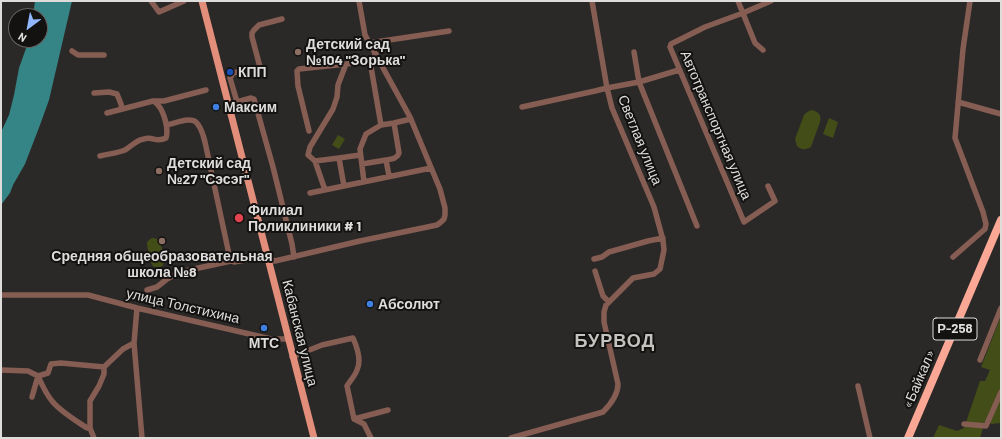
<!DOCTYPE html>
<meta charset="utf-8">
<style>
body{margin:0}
#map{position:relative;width:1002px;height:439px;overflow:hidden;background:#2b2927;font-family:Barlow,sans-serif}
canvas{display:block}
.frame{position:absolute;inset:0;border:2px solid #dedddc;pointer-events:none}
.north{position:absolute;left:8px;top:8px;width:40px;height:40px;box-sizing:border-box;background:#131211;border:1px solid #646362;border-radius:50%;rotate:212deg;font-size:11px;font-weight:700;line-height:16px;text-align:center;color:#dedddc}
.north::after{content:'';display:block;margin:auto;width:14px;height:18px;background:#91b8fd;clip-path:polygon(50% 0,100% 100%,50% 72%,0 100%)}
</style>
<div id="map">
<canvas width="1002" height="439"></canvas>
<div class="frame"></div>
<div class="north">N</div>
</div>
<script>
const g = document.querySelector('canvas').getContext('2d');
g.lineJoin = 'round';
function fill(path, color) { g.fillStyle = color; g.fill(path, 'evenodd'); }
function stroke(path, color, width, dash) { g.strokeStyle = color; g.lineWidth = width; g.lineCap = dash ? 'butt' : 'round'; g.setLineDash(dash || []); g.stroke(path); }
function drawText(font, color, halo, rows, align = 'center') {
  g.font = font + ' Barlow,sans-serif'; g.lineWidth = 4; g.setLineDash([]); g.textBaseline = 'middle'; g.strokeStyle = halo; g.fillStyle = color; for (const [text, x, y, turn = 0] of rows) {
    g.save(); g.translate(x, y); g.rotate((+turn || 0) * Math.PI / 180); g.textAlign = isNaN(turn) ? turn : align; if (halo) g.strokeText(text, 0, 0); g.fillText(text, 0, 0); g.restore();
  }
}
fill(new Path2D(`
 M811,110C818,111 822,115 820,122L811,147C806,150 801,150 797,146L795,139L804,115L806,113Z
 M829,118L838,122L833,138L823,134Z
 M338,135L345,139L339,149L332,145Z
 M152,238C154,238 156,238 158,240C162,243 164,258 164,263L163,265L160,268C157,268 156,268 153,266C151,264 147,247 147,243C148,240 149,240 152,238Z
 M1001,316V423L992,424L985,421L980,438H933L939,425L957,431L964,428L980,381H985L990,370L981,367Z`), '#424d18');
fill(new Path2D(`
 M35,1H72L49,100L40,125L25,164L13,185L10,193L1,205V132L9,115L14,95L19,68L29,40H40V16H33Z`), '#368586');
stroke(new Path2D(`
 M151,1L159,12L184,1
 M738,1L755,43L763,50
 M369,43L449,31
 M72,51L78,55H104
 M634,52L639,82L697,226
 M94,93L109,92L117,94L121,104L122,109
 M237,102L251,98L254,99L273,167L292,244L294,257
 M958,102L1001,114
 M228,104L237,102L230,78L233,73L260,67L252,37V33L254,30L259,25L282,19
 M522,107L595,91L607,88L639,82L679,70
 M107,113L153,101H164L206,90
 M167,125C192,118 198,114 205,142L230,259L231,261L234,262L262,257L275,261L360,241L437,225L441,222L444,219L445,215V208L440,189L410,117L365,35L359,1
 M381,125L394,123L411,119
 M309,131L298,86L297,71L299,69L346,64
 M100,156C108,154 118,153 125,150C132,146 136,140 144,139C153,136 156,143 166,138C169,129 164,112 158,105C158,105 154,101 153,101
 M339,158L344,186
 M386,160C391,159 397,159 399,153L394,123
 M315,161L339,158L360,155
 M362,164L386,160L389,176
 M364,182L360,149L366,134L381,125L370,61L376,54
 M768,186L775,201L744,222L670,47L671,44L705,27L743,13L771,1
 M325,190L315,161L308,155L310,147L333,109L337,97L338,85L346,64L370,61
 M310,193L431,168
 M953,257L985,229L986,224L983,212L955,138L963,49L970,1
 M594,259L602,257L609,252L648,241L663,238
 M595,271L603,296L609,302
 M147,290L157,287L167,279L180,272L231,261
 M1,295H88L137,308L271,339H288
 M137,308L134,343L142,438
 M292,357L322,345L353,338C357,347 362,360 357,370C355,376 350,381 347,386L354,419L364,424L371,438
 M980,360L1001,308
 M1,370L28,371L38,376C42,385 46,394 52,401C61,412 75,420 87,428H90
 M858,386L870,438
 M32,397L38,376L48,373L51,364L61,363L104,367
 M354,419L388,410
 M964,424L986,426L1001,392
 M94,438L90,428V401L99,386L104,374V367L123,349L134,343
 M511,438L603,412C610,405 618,395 618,384L604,322V312L606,305L633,278L654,274L660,269L664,250L663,240L654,207L612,108L607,88L592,1`), '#865d53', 5.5);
stroke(new Path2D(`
 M202,1L314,438`), '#e28e7a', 7);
stroke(new Path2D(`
 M908,438L1001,220`), '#faa895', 8);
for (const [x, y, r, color] of [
 [298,52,4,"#8d6e63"],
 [230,72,4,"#1a4fb4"],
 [216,107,4,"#3f7fe0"],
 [159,171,4,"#8d6e63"],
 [239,218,5,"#e0444e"],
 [162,241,4,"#8d6e63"],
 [370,304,4,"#3f7fe0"],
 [264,328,4,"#3f7fe0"]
]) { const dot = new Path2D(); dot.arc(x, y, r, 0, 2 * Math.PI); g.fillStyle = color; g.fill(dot); stroke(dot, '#131211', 1.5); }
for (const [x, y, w] of [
 [955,329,44]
]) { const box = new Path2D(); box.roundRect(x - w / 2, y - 11, w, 22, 3); g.fillStyle = '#131211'; g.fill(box); stroke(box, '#dedddc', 1); }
drawText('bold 13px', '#dedddc', null, [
 ["Р-258",955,329]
]);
drawText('bold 14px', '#dedddc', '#131211', [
 ["Детский сад",306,44],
 ["№104 \"Зорька\"",306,60],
 ["КПП",238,72],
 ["Максим",224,107],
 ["Детский сад",167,163],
 ["№27 \"Сэсэг\"",167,179],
 ["Филиал",248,210],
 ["Поликлиники # 1",248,226],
 ["Средняя общеобразовательная",162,256,"center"],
 ["школа №8",162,272,"center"],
 ["Абсолют",378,304],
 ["МТС",264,343,"center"]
], 'left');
drawText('14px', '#dedddc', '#131211', [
 ["Автотранспортная улица",716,125,67],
 ["Светлая улица",640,140,68],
 ["улица Толстихина",183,306,13],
 ["Кабанская улица",300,333,76],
 ["«Байкал»",919,379,-67]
]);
g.letterSpacing = '1px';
drawText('bold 18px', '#c5c3c0', '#131211', [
 ["БУРВОД",615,341]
]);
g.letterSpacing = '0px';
</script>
